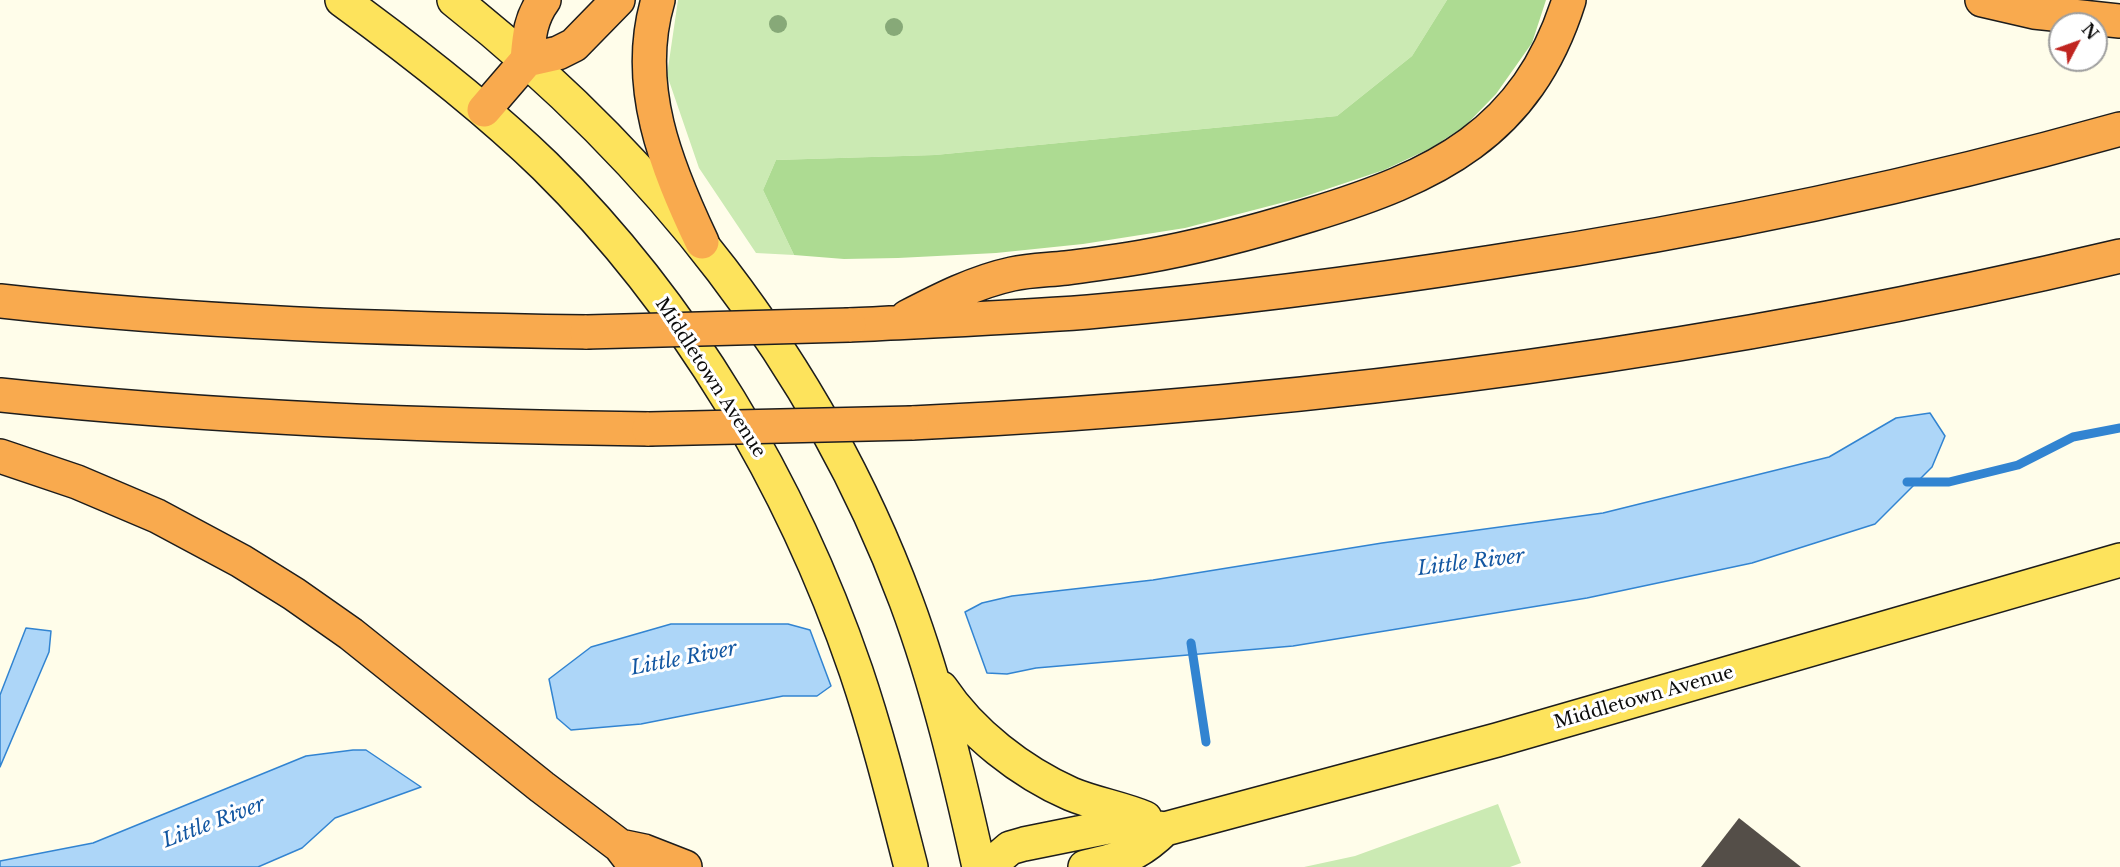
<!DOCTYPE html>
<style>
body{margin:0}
#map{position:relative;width:2120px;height:867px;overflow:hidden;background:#fffdea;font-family:"Libre Baskerville",serif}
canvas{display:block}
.north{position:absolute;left:2048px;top:12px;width:60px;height:60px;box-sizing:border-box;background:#fff;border:2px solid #9e9e9e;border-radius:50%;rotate:49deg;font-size:16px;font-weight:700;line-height:24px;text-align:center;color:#0c0c0c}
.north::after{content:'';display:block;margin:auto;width:21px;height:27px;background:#c02520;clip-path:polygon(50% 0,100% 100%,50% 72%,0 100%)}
</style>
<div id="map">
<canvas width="2120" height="867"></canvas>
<div class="north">N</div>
</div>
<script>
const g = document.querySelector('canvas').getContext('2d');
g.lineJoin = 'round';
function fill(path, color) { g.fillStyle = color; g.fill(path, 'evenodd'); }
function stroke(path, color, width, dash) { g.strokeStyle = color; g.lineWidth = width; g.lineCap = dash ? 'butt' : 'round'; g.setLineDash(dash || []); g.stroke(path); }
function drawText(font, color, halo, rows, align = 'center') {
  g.font = font + ' "Libre Baskerville",serif'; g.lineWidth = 6; g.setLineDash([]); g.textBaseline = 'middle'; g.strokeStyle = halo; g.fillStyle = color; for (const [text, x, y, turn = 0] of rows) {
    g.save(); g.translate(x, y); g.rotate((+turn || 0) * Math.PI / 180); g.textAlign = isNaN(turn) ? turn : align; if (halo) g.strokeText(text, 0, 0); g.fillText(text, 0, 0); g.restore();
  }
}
fill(new Path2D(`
 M678,0H1447L1412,56L1337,116L935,155L776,160L763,190L794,255L756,253L699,168L667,75Z
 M1498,804L1521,863L1510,867H1304L1355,856Z`), '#cbeab3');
fill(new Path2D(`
 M1447,0H1546L1532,43L1496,94L1465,126L1431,148L1384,170L1300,198L1185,228L1083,244L996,253L898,258L844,259L794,255L763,190L776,160L935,155L1337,116L1412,56Z`), '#addb92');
const water = new Path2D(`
 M1930,413L1945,436L1932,467L1875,524L1752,563L1587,598L1293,646L1036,668L1007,674L987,673L965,612L982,603L1012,596L1153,580L1382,543L1603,513L1829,457L1896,418Z
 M671,624H788L810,630L831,686L817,696H783L641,724L571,730L557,718L549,679L591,647Z
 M26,628L51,631L49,652L0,767V695Z
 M353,750H366L421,787L335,818L302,848L258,867H0V861L93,843L306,756Z`);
fill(water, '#add6f8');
stroke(water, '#3284d1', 1.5);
stroke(new Path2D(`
 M1907,482H1949L2018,465L2073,437L2120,428
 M1191,643L1206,742`), '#3284d1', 9);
fill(new Path2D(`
 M1739,818L1801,867H1701Z`), '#544e48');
const primary = new Path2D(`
 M342,0C412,51 482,105 545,166C686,305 792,484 856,671C878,736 894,801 911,867
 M454,0C654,158 817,361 906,601C938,687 959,777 979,867
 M941,688C971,733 1021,772 1071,794C1095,804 1121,808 1145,818
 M988,867L1010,848L1024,844L1128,823L1165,829L1497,740L2120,560
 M1085,867C1123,858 1136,857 1165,829`);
const highway = new Path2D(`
 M658,0C633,85 666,166 702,242
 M1982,0L2034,12L2120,21
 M527,60C529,37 530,19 544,0
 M484,110L527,60L558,53L574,45L618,0
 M0,301C195,323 391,329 587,332
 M907,317C940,300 975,282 1012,274C1030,270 1048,270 1066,268C1092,265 1117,261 1142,257C1199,247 1255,232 1310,215C1435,177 1527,134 1569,0
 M849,325C929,321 1009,318 1088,312C1224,300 1359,283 1493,262C1704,230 1914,187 2120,129
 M0,395C216,418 432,426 649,429
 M912,423C1319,404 1724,350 2120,256
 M0,456L77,482L157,516L241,561L294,594L351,634L542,787L620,846L636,867
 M620,846L644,851L685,867`);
stroke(primary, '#1d1d1d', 36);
stroke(highway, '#1d1d1d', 36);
stroke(primary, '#fde35c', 33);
stroke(highway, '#f9aa4e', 33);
const highwayBridge = new Path2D(`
 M587,332L849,325
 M649,429L912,423`);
stroke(highwayBridge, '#1d1d1d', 36, []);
stroke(highwayBridge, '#f9aa4e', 33);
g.fillStyle = '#87a978';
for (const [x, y] of [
 [778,24],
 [894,27]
]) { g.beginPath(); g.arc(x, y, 9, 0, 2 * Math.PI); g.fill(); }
drawText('18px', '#0c0c0c', '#fff', [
 ["Middletown Avenue",710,378,57],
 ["Middletown Avenue",1644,698,-16]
]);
drawText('italic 20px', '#1256a1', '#fff', [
 ["Little River",1471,563,-7],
 ["Little River",684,659,-11],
 ["Little River",214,823,-21]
]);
</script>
